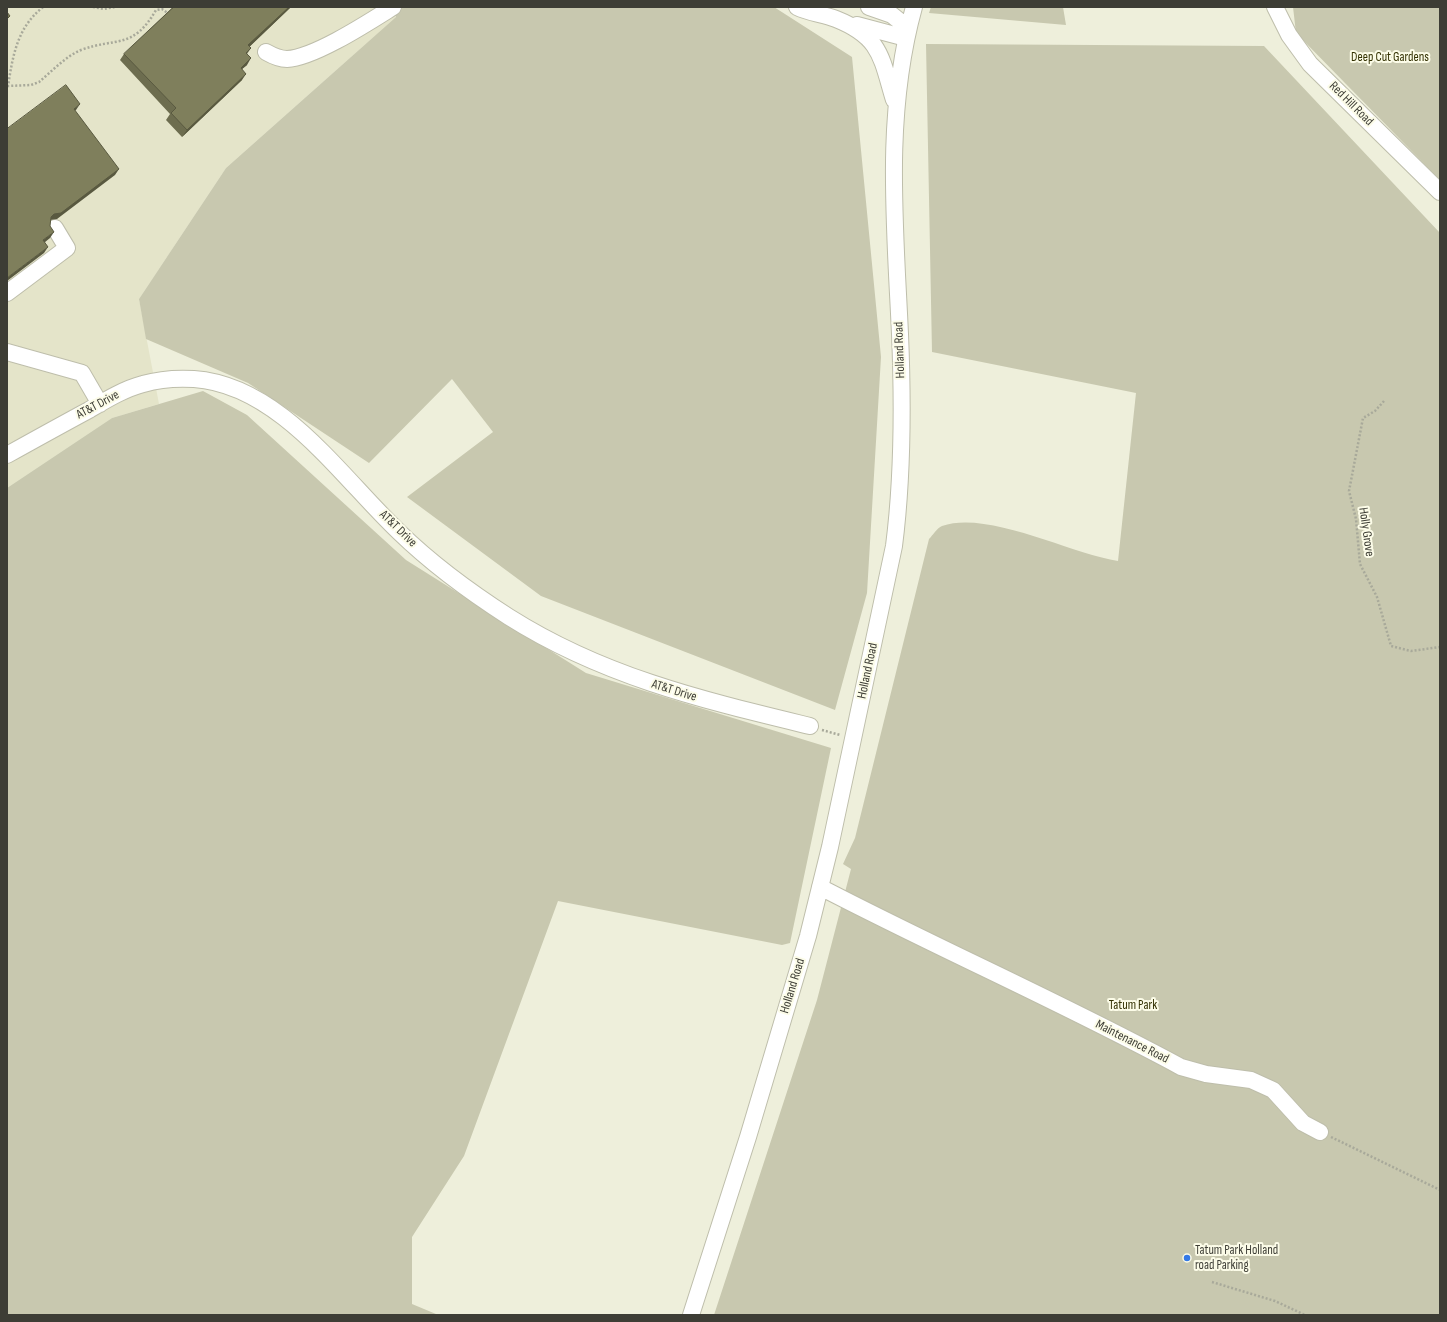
<!DOCTYPE html>
<style>
body{margin:0}
#map{position:relative;width:1447px;height:1322px;overflow:hidden;background:#eeefdb;font-family:"Sofia Sans Condensed",sans-serif}
canvas{display:block}
.frame{position:absolute;inset:0;border:8px solid #3d3d35;pointer-events:none}
</style>
<div id="map">
<canvas width="1447" height="1322"></canvas>
<div class="frame"></div>
</div>
<script>
const g = document.querySelector('canvas').getContext('2d');
g.lineJoin = 'round';
function fill(path, color) { g.fillStyle = color; g.fill(path, 'evenodd'); }
function stroke(path, color, width, dash) { g.strokeStyle = color; g.lineWidth = width; g.lineCap = dash ? 'butt' : 'round'; g.setLineDash(dash || []); g.stroke(path); }
function drawText(font, color, halo, rows, align = 'center') {
  g.font = font + ' "Sofia Sans Condensed",sans-serif'; g.lineWidth = 4; g.setLineDash([]); g.textBaseline = 'middle'; g.strokeStyle = halo; g.fillStyle = color; for (const [text, x, y, turn = 0] of rows) {
    g.save(); g.translate(x, y); g.rotate((+turn || 0) * Math.PI / 180); g.textAlign = isNaN(turn) ? turn : align; if (halo) g.strokeText(text, 0, 0); g.fillText(text, 0, 0); g.restore();
  }
}
fill(new Path2D(`
 M7,7H395L396,17L226,168L139,299L159,404L112,418L7,488Z`), '#e4e4c9');
fill(new Path2D(`
 M395,7H774L852,57L881,357L867,593L835,710L541,596L407,497L493,432L452,379L369,463L248,383L146,339L139,299L226,168L396,17Z
 M931,7H1063L1066,25L929,13Z
 M1293,7H1440V180L1296,33Z
 M926,44L1264,46L1440,233V1315H714L817,1000L851,869L843,864L855,838L929,539C933,535 937,528 942,526C988,510 1071,554 1118,561L1136,393L932,352Z
 M203,391L247,415L406,560L586,673L831,748L790,943L782,945L558,901L464,1156L412,1237V1304L436,1314L435,1315H7V488L112,418Z`), '#c8c8af');
const minor = new Path2D(`
 M797,7C809,13 823,14 836,19C881,37 881,57 894,100
 M869,7L892,15L908,28
 M1275,7L1289,35L1310,64L1440,192
 M857,25L906,38
 M266,52C273,56 279,59 287,59C314,58 369,22 393,7
 M7,293L67,248L55,228
 M7,352L82,373L100,404
 M7,455C34,440 61,425 89,410C106,400 124,389 143,384C160,379 177,378 194,379C280,385 341,477 399,532C432,564 470,592 509,617C604,677 703,700 810,726
 M820,887C939,949 1063,1003 1181,1067L1206,1074L1251,1080L1273,1090L1303,1123L1320,1132
 M691,1315L748,1137L808,936L830,847L894,546C903,475 903,405 900,334C895,224 884,115 914,7`);
stroke(minor, '#bebeab', 18);
stroke(new Path2D(`
 M43,7C17,28 13,55 8,86L31,85L39,82C51,72 66,56 81,50C116,37 133,50 156,10L162,9L169,14
 M93,7L104,9L115,7
 M1384,401L1375,411L1363,418L1349,491L1356,519L1360,564L1377,597L1391,646L1411,651L1440,647
 M822,730L840,735
 M1331,1137L1440,1190
 M1212,1282L1275,1301L1305,1315`), '#a8a99a', 2.5, [2, 2]);
stroke(minor, '#fff', 16);
fill(new Path2D(`
 M171,7H291L249,47L251,48L247,54V65L242,69V80L182,137L166,120L170,114L120,60L124,54L172,8Z`), '#6d6d4f');
fill(new Path2D(`
 M289,7H291L244,52L248,45Z
 M251,58L247,65L236,74L241,68Z
 M246,74L242,80L182,137L187,130Z
 M80,104L76,110L70,115L74,109Z
 M119,169L115,175L57,219L50,220L51,217L54,214Z
 M54,232L50,238L39,247L43,240Z
 M48,247L44,253L7,281V278Z`), '#595940');
const building = new Path2D(`
 M174,7H289L248,45L251,48L246,53L251,58L241,68L246,74L187,130L171,113L176,108L124,54Z
 M7,12L10,16L7,19Z
 M66,85L80,104L74,109L119,169L61,213L54,214L51,217L50,226L54,232L43,240L48,247L7,278V129Z`);
fill(building, '#7f7f5c');
stroke(building, '#595940', 1);
for (const [x, y, r, color] of [
 [1187,1258,4,"#3479e6"]
]) { const dot = new Path2D(); dot.arc(x, y, r, 0, 2 * Math.PI); g.fillStyle = color; g.fill(dot); stroke(dot, '#fcfce8', 1.5); }
drawText('13px', '#323000', '#fcfce8', [
 ["Deep Cut Gardens",1390,58],
 ["Tatum Park",1133,1006]
]);
drawText('13px', '#3d3d35', '#fcfce8', [
 ["Red Hill Road",1351,104,45],
 ["Holland Road",900,350,-92],
 ["AT&T Drive",98,405,-28],
 ["AT&T Drive",398,529,44],
 ["Holly Grove",1366,532,82],
 ["Holland Road",868,671,-78],
 ["AT&T Drive",674,691,17],
 ["Holland Road",793,986,-73],
 ["Maintenance Road",1132,1042,27]
]);
drawText('13px', '#3d3d35', '#fcfce8', [
 ["Tatum Park Holland",1195,1251],
 ["road Parking",1195,1266]
], 'left');
</script>
